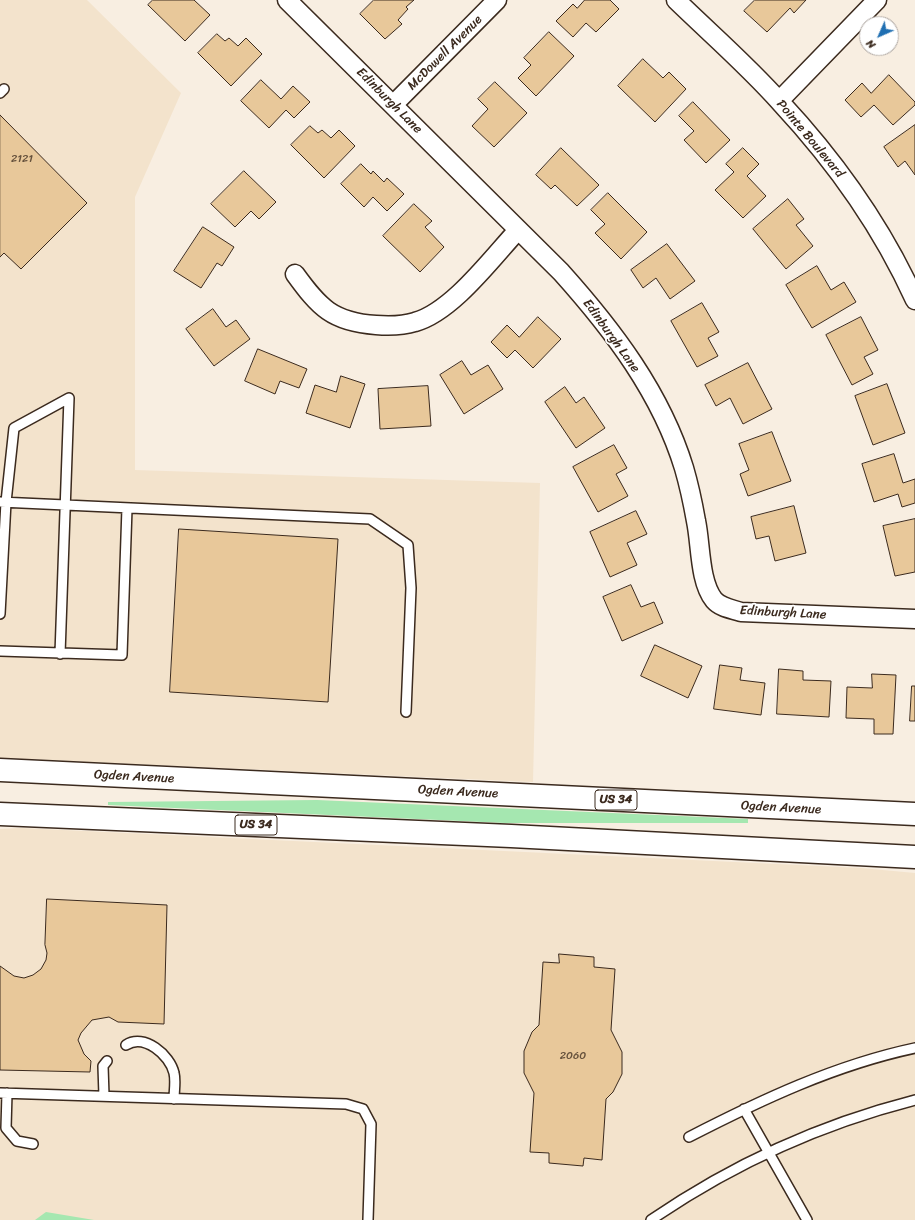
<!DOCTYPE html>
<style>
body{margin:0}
#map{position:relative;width:915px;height:1220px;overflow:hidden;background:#f8eee1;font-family:Sriracha,sans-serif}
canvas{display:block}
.north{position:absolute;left:859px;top:16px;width:40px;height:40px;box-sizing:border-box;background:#fff;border:1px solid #b1aaa5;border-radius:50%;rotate:225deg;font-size:11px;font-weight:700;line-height:16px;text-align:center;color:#3b2a1e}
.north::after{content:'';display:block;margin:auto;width:14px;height:18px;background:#1f6fb2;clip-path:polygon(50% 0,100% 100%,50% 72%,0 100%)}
</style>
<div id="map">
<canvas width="915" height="1220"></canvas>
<div class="north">N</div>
</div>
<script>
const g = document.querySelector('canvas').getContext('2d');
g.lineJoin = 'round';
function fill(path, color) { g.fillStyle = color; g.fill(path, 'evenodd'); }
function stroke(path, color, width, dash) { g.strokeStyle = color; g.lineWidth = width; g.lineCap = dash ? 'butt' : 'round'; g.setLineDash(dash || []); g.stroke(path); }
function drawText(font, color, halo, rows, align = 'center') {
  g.font = font + ' Sriracha,sans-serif'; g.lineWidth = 3.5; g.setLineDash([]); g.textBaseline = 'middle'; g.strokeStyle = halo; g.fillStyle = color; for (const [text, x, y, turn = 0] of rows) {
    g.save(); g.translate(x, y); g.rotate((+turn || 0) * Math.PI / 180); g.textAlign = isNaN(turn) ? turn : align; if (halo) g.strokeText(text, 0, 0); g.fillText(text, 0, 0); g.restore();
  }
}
fill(new Path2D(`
 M0,0H87L181,93L135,197V470L540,483L533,782L0,758Z
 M21,828L861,868L915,873V1220H0V829Z`), '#f3e3cc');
fill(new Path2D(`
 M317,800L748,819V823H505L108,805V802Z
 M46,1212L94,1220H35Z`), '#a5e7b0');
const building = new Path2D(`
 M153,0H194L210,15L185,41L148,5Z
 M374,0H414L406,7L408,9L398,20L402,24L385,39L360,14Z
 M585,0H610L619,9L596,32L586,23L573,37L556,21L573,4L577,8Z
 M755,0H806L794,13L790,8L767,32L744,11Z
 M549,32L574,56L536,96L518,78L531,65L524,58Z
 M217,34L225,41L229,38L238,46L246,38L262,54L231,86L198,53Z
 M643,59L663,78L669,72L686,89L655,122L618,86Z
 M889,75L915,102V105L893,125L874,105L861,117L845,100L862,83L871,93Z
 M261,80L281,99L293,86L310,102L294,118L286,110L269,128L241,101Z
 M495,82L527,113L494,147L472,126L488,109L478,99Z
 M693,102L730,140L706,163L684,140L694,131L679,116Z
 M0,115L87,203L21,269L4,253L0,257Z
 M915,125V175L905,161L898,167L884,147Z
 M310,126L318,133L322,130L331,138L339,130L355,146L324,178L291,145Z
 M561,148L599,185L577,206L555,185L551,189L536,175Z
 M743,148L759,164L747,176L766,196L743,218L715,190L734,172L726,164Z
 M361,164L371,174L373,171L384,182L387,178L404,194L387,211L373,197L364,207L341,184Z
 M244,171L276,202L259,219L251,211L235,227L211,204Z
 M608,193L647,232L621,259L595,233L605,224L591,210Z
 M788,199L804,219L796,225L813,246L786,269L753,229Z
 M414,204L432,221L425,227L444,247L420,272L383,236Z
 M203,227L234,247L222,266L217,263L201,288L174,271Z
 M667,244L695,281L670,299L656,278L643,288L631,270Z
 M817,266L831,290L844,282L856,302L812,328L786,285Z
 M702,303L719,332L708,338L718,356L697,367L671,321Z
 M213,309L226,327L236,320L250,339L214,366L186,329Z
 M538,317L561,339L533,368L515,350L507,358L491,342L507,325L519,337Z
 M861,317L878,350L864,357L873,374L852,385L826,335Z
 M258,349L307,369L299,388L280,381L275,394L245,381Z
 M462,361L471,375L488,365L503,389L464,414L440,375Z
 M748,363L772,409L743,424L730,398L716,406L705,385Z
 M341,376L365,384L350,428L306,413L315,385L336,392Z
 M887,384L905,433L873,445L855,396Z
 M428,386L431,426L380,429L378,389Z
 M565,387L576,403L584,397L605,428L576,448L545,402Z
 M772,432L791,481L748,496L740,474L749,470L739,444Z
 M614,445L627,468L616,474L628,496L598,512L573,467Z
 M894,454L903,483L915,479V503L902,507L898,494L874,502L862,464Z
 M794,506L806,553L775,561L769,536L756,539L751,517Z
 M636,511L647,534L627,543L637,565L610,577L590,532Z
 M915,519V572L895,576L883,526Z
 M179,529L338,539L328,702L170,692Z
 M631,585L641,607L654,602L663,623L622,641L603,597Z
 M655,645L702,666L688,698L641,676Z
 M720,665L742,668L740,680L765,683L761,715L714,709Z
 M779,669L803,671V680L831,681L829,717L777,714Z
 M872,674L896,675L893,734H874V719L846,718L847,687L872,688Z
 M912,686H915V721H910Z
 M47,899L167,905L164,1024L118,1022L109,1017L92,1020L81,1033L78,1040L84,1054L91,1061L90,1072L0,1070V966L14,976L24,978L33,975L41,969L46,960L47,953L45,945Z
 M559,954L594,957V967L615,969L611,1030L622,1052V1074L613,1092L606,1099L602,1160L584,1158L583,1166L549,1163V1153L530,1152L534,1093L524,1073V1051L532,1032L539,1025L543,962L559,963Z`);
fill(building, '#e8c89a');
stroke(building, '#3b2a1e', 1);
const service = new Path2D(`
 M0,93L4,89
 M0,502L370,519L408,545L411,588L406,712
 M0,614L6,502L14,428L69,398L60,654
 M0,651L122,655L127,508
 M126,1045C144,1033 170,1055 174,1073C176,1081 174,1091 174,1099
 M0,1093L346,1104L363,1109L371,1124L368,1220
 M7,1093L6,1128L17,1141L33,1144
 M104,1096L103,1066L107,1061
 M744,1109L807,1220
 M689,1137C761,1100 835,1065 915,1048
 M651,1220C731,1165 821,1124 915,1100`);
const minor = new Path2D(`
 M287,0L561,272C613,330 661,393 684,468C689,485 693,504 696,521C701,544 699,581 714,600C721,608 732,609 741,612L915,619
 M676,0C711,34 748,66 780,102C835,161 882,227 915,300
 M779,101L877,0
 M393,105L497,0
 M295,274C319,307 332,322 376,325C389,326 402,326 415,322C452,312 492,258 518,230`);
const primary = new Path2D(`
 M0,770L915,814
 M0,814L511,836L915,857`);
stroke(service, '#3b2a1e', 12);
stroke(minor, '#3b2a1e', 21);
stroke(primary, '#3b2a1e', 25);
stroke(service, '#fff', 9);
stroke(minor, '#fff', 18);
stroke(primary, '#fff', 22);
drawText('11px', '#66523d', null, [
 ["2121",22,159],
 ["2060",573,1056]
]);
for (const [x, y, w] of [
 [616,800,42],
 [256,825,42]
]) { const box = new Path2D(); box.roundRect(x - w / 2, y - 10, w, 20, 3); g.fillStyle = '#fff'; g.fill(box); stroke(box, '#3b2a1e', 1); }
drawText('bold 12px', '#3b2a1e', null, [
 ["US 34",616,800],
 ["US 34",256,825]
]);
drawText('13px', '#3b2a1e', '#fff', [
 ["McDowell Avenue",445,53,-45],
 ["Edinburgh Lane",389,101,45],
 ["Pointe Boulevard",810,139,50],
 ["Edinburgh Lane",611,336,54],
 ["Edinburgh Lane",783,613,3],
 ["Ogden Avenue",134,777,3],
 ["Ogden Avenue",458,792,3],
 ["Ogden Avenue",781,808,3]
]);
</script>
